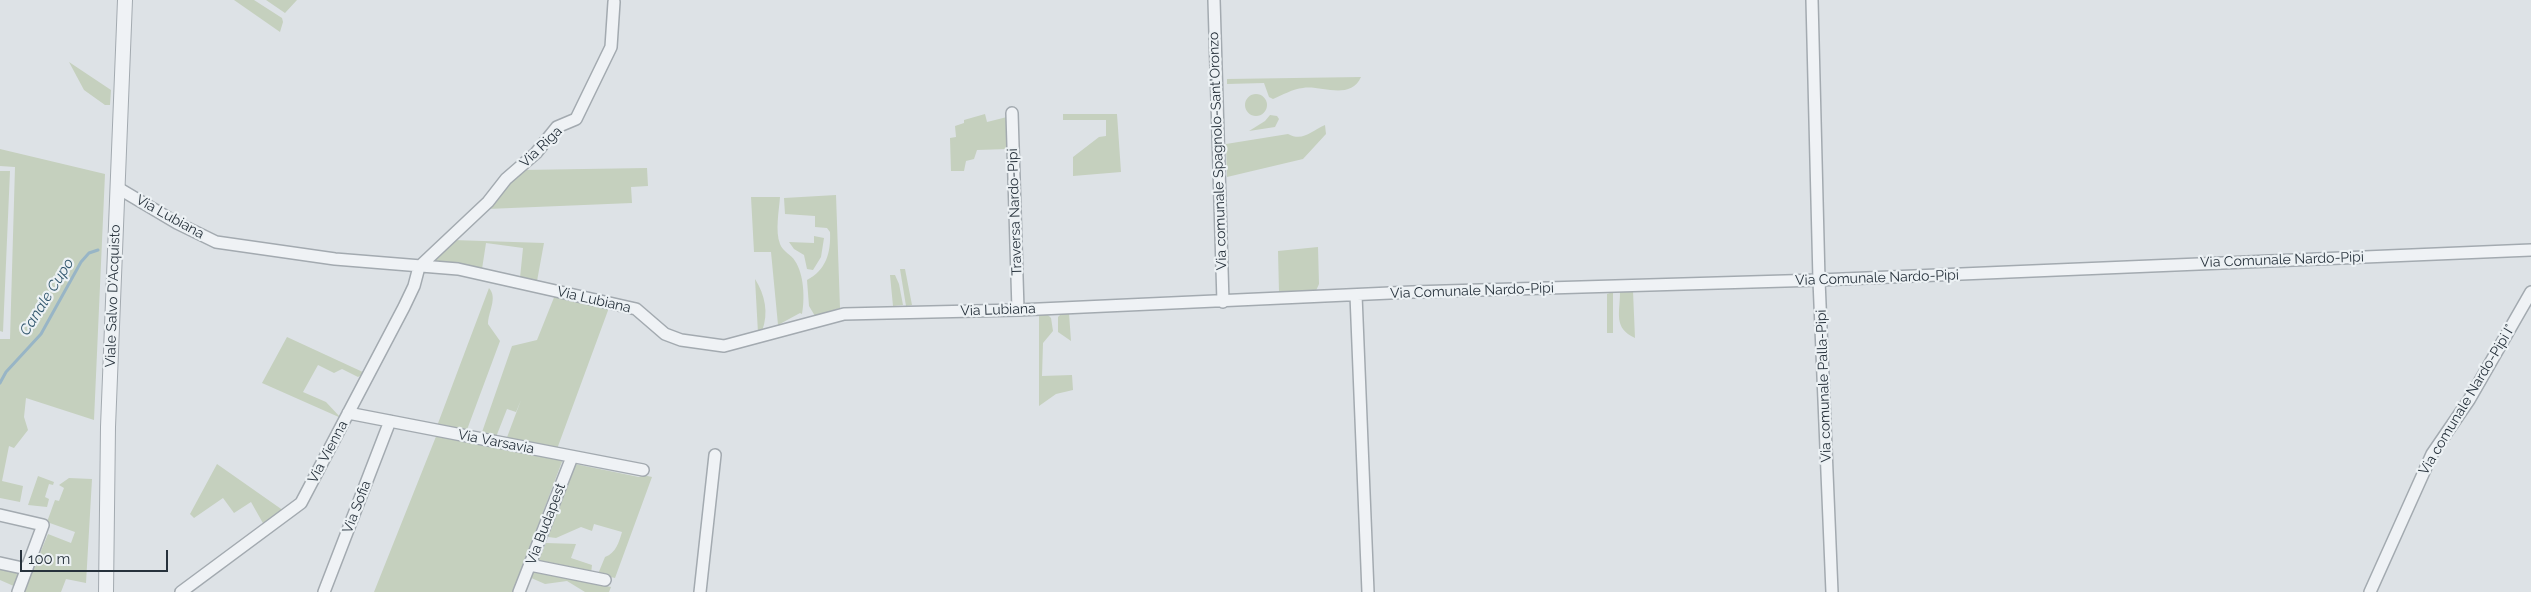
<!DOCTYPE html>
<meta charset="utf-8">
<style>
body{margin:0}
#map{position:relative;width:2531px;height:592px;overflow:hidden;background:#dde2e6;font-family:Raleway,sans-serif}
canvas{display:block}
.scale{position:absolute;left:20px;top:550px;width:148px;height:22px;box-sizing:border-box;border:2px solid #27323c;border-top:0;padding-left:6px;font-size:15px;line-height:18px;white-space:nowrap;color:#27323c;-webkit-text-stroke:4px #ecf1f4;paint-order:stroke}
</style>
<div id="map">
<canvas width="2531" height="592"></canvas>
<div class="scale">100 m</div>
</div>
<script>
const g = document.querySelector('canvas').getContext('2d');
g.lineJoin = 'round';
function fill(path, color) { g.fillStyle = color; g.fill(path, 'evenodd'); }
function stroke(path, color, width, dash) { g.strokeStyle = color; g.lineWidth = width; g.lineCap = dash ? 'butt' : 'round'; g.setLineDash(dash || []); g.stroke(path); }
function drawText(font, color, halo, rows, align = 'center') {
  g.font = font + ' Raleway,sans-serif'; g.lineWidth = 4.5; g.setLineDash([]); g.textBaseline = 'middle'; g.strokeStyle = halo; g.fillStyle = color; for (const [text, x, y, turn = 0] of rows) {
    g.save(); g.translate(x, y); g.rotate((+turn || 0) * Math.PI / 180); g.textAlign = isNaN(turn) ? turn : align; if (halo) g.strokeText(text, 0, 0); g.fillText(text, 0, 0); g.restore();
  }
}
fill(new Path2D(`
 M234,0H254L282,18L283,22L280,32Z
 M266,0H297L285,13Z
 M69,62L111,90L110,105H105L84,90Z
 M1361,77C1350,101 1321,85 1303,88C1293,89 1282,95 1273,99L1269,97L1264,83L1227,84V79Z
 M1245 105a11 11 0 1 1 22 0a11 11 0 1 1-22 0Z
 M985,114L987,122L1007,117L1008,149L977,150L974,159L966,161L964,171H951L950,138L956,137L955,126L964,123V120Z
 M1063,114H1117L1121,172L1073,176V157L1099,137L1106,136V120H1063Z
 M1270,115L1277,116L1279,119L1275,127L1249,131L1265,121Z
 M1325,125L1326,134L1303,159L1227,177L1226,144L1288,134C1303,142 1311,131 1325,125Z
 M0,149L105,174L94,420L26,398L24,417L28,430L14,448L9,446L2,481L23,486L20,502L0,498V339H10L15,167L0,166Z
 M647,168L648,186L631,187L632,203L487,209L521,170Z
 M0,171H10L3,332L0,331Z
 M836,195L840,308L815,316L809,306L807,280C826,270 831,253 830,232L827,228L815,227V216L785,214L784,198Z
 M751,197H780C779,211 775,231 780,244C783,252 791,254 795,261C804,274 805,299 802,314L800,313L778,325L771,252H754Z
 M814,236L824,238L821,257L813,270L807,269L804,255L794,249L789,242L814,243Z
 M453,240L544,243L537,281L520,278L523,248L486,243L482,269L428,262Z
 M1318,247L1319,284L1315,293L1279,292L1278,251Z
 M900,269H905L912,305L906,306Z
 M890,275H895L899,284L903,305L893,306Z
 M755,279C765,295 769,313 762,331L758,333Z
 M489,288C498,298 488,312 488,324L500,341L468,427L466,431L437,426Z
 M1633,291L1635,338C1613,328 1620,313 1620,292Z
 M1613,292V333H1607V294Z
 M555,295L610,305L557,449L506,440L521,400L516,412L507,409L496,437L481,435L512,346L537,340Z
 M1046,313L1051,318L1053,331L1043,343L1042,376L1072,375L1073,390L1056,394L1039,406V314Z
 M1062,313H1069L1071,341L1058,332V317Z
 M287,337L365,373L358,377L342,369L334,373L318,365L303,392L326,402L341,418L262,383Z
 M437,434L563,459L513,592H374Z
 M217,464L284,511L264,525L251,502L234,513L223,498L194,518L190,514Z
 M575,464L639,477L643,475L652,477L615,578L598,574L605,557C616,553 619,542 622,532L594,524L592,531L581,527L556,538L548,537Z
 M38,476L54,482L53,485L49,484L45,497L49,499L47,507L28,505Z
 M69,478L92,479L86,583L66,579L61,592H24L48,534L71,543L75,532L47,522L55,500L59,501L64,488L59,485Z
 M546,543L576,544L571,558L592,565L591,574L538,562Z
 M0,569L20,574L16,587L0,580Z
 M532,569L611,587L609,592H585L567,581L545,584L529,577Z`), '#c5d0be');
stroke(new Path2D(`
 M0,383L6,372L41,334L81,262L89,253L98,250`), '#98b5c6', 3);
const minor = new Path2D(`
 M1214,0L1223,302
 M1812,0L1819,280L1832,592
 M1012,113L1018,310
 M118,188L177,223L216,242L335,259L458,269L636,309L665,334L681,340L724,346L844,314L1018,310L1412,292L1819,280L2531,250
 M1356,295L1368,592
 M348,413L643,470
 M0,515L43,525L18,592
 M0,563L27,569
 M530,565L605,580
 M181,592L301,503L404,307L414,286L419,267L488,202L506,179L536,153L557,127L576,119L611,47L614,2
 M324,592L390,421
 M519,592L572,457
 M700,592L715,455
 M2370,592L2432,454L2469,400L2531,292`);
const tertiary = new Path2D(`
 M106,592L108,427L125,0`);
stroke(minor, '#a3aab0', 14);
stroke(tertiary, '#a3aab0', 16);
stroke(minor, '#eff2f5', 11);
stroke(tertiary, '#eff2f5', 14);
drawText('14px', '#27323c', '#ecf1f4', [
 ["Via Riga",541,147,-44],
 ["Via comunale Spagnolo-Sant'Oronzo",1218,151,-92],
 ["Traversa Nardo-Pipi",1015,212,-92],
 ["Via Lubiana",170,217,29],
 ["Via Comunale Nardo-Pipi",2282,260,-2],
 ["Via Comunale Nardo-Pipi",1877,278,-2],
 ["Via Comunale Nardo-Pipi",1472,291,-2],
 ["Viale Salvo D'Acquisto",113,296,-88],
 ["Via Lubiana",594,300,13],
 ["Via Lubiana",998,310,-2],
 ["Via comunale Palla-Pipi",1824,386,-92],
 ["Via comunale Nardo-Pipi I°",2467,400,-59],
 ["Via Varsavia",496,442,11],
 ["Via Vienna",328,452,-62],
 ["Via Sofia",357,507,-69],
 ["Via Budapest",546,524,-69]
]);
drawText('italic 15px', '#32576e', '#ecf1f4', [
 ["Canale Cupo",47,297,-58]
]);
</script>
